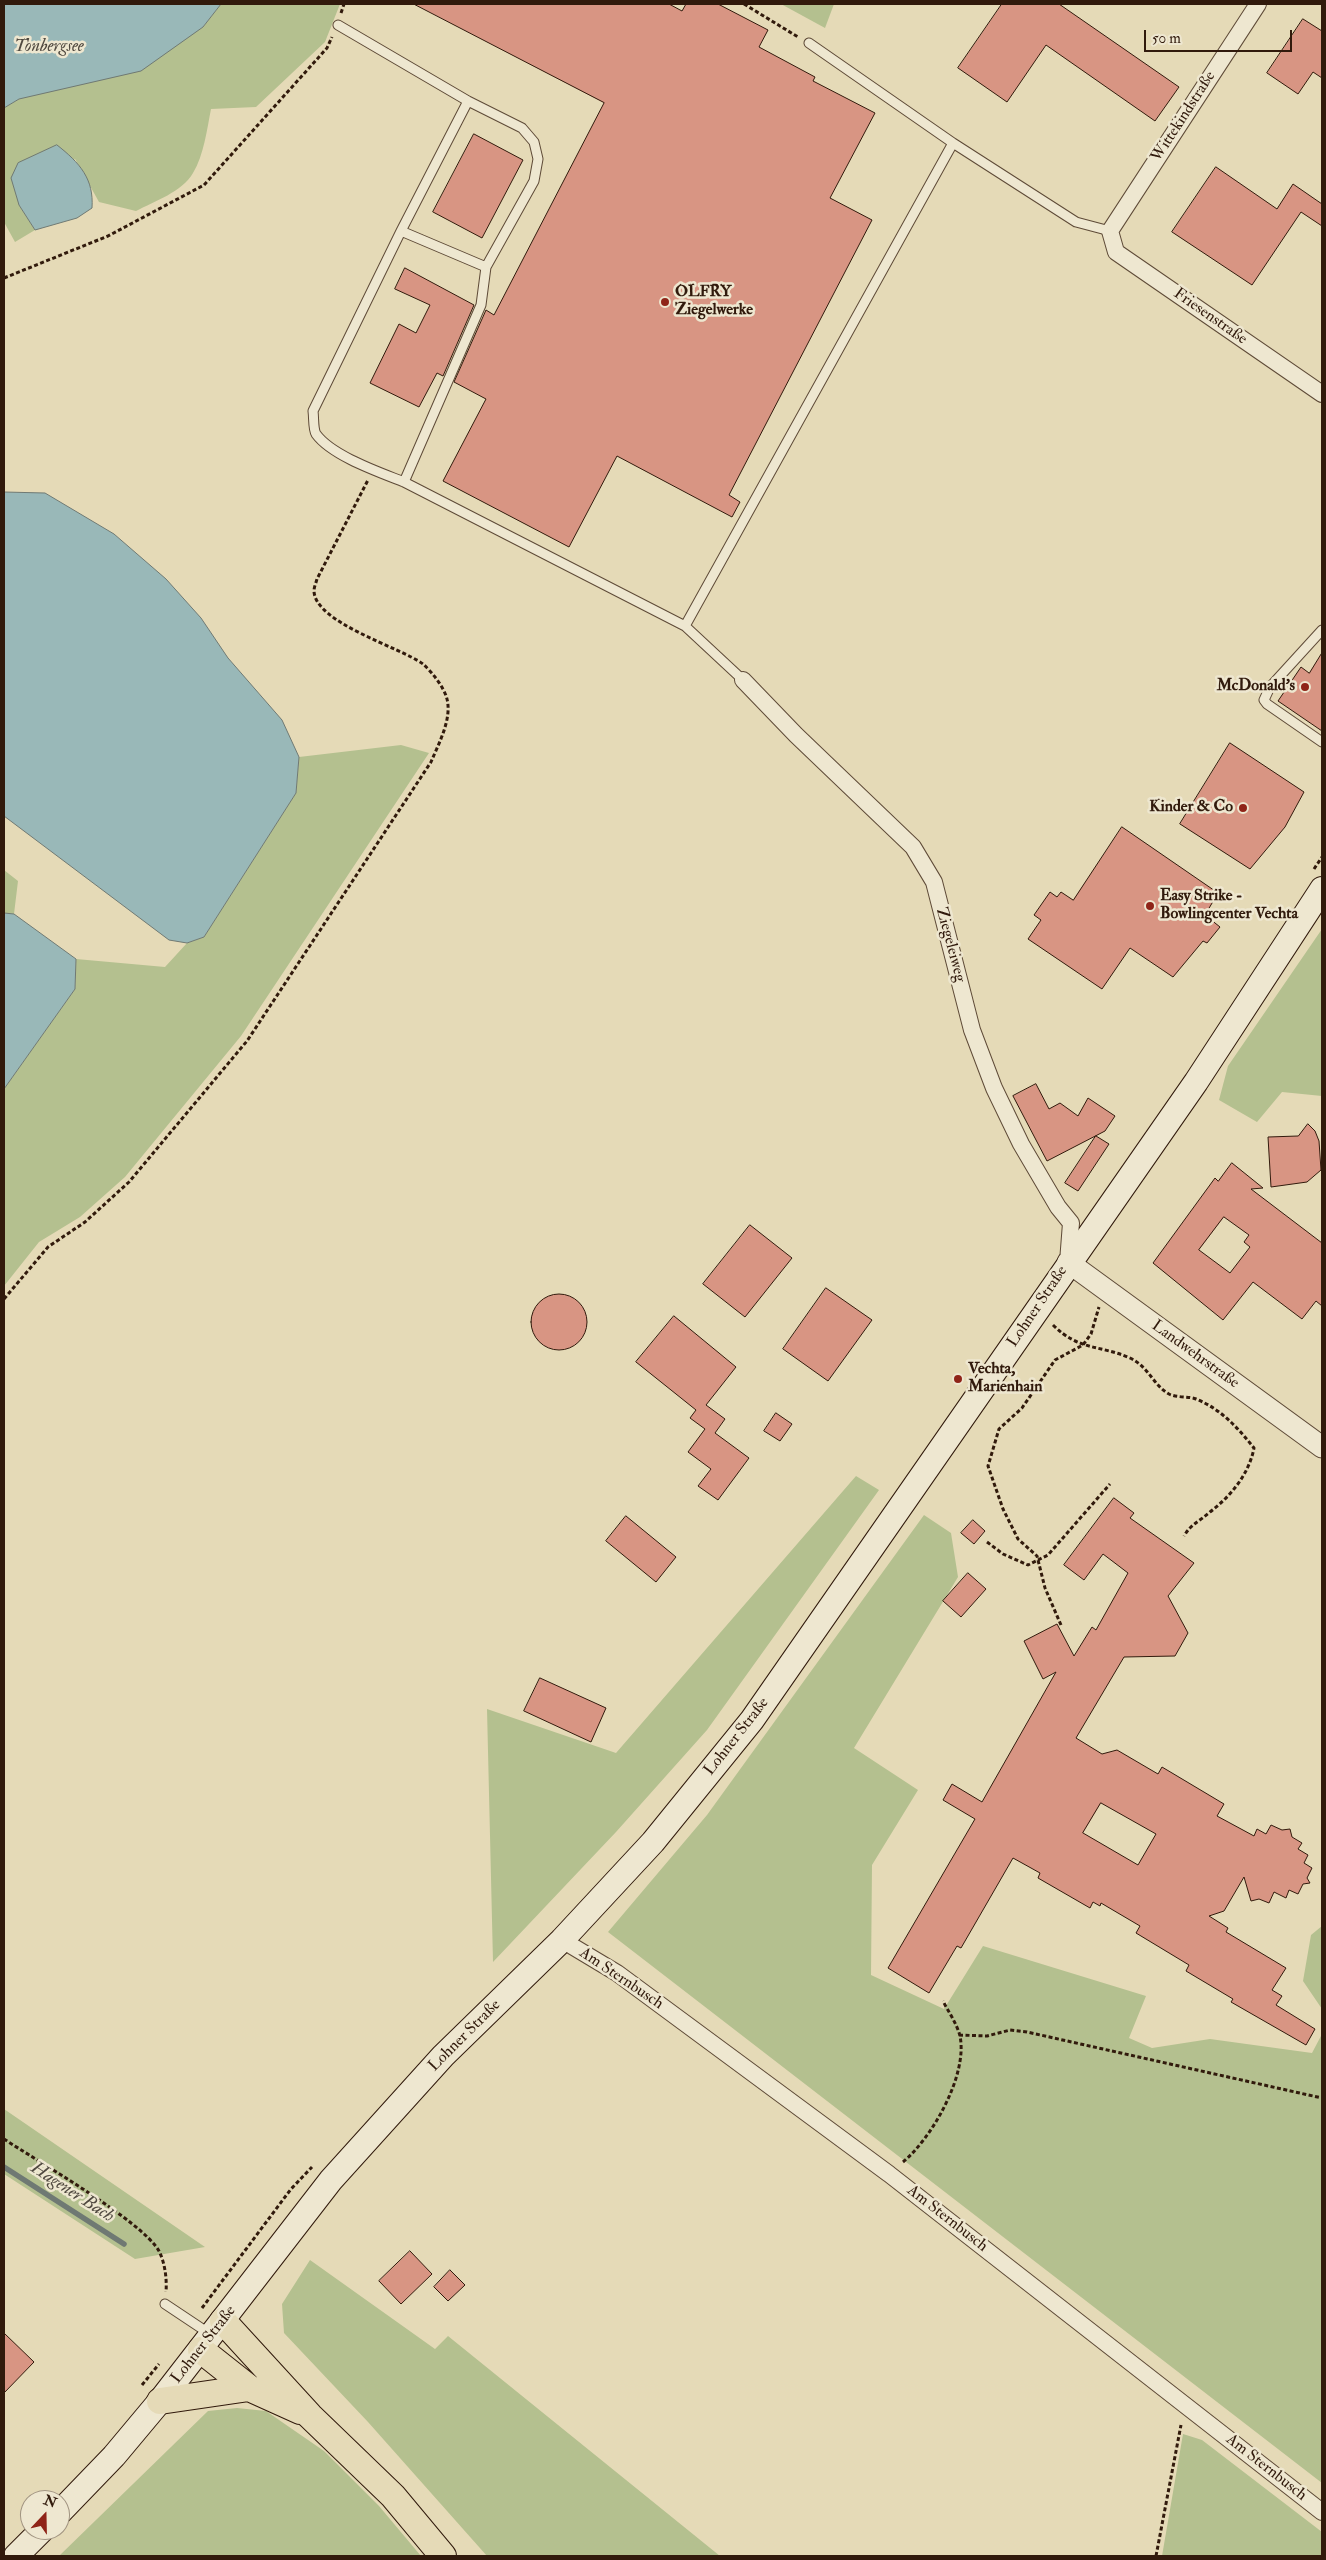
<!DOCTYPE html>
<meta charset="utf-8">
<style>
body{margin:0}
#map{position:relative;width:1326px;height:2560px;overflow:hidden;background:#e5dab7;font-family:"IM FELL Double Pica",serif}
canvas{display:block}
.frame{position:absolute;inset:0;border:5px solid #311a0c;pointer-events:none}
.north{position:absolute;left:20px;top:2490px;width:50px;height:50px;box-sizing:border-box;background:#eee7d0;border:1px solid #a29582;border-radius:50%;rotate:21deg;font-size:14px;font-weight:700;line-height:20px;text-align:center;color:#311a0c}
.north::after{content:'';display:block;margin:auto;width:18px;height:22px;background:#8f2418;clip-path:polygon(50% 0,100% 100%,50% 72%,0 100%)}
.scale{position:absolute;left:1144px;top:30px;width:148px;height:22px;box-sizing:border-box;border:2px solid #311a0c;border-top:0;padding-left:6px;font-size:15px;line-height:18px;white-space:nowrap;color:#311a0c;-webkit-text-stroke:4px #eee7d0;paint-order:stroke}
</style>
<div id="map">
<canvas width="1326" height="2560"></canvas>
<div class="frame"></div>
<div class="north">N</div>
<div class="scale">50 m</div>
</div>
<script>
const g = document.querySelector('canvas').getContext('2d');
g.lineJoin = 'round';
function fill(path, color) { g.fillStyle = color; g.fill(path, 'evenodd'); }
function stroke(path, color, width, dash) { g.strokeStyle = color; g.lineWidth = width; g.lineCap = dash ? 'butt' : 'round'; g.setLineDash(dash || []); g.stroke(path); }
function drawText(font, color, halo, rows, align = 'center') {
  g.font = font + ' "IM FELL Double Pica",serif'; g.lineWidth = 5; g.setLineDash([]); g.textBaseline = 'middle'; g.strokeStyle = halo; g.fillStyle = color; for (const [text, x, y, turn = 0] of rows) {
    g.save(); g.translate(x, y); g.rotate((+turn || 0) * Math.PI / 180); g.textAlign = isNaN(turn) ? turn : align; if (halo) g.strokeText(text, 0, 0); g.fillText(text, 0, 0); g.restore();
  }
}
fill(new Path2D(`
 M221,4H340L325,42L256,107L211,109C207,129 204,155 193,173C182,192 155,201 136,211L99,202L75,159L19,205L35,230L15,242L4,222V108L19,99L203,27Z
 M781,4H834L825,28Z
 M401,745L429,753L241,1036L125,1177L80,1217L39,1242L4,1286V1089L75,989L76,959L165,967L187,943L204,937L296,793L299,757Z
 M4,870L18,881L14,914L4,913Z
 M1322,929V1096L1282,1092L1257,1122L1219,1100L1228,1066Z
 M856,1476L879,1490L707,1730L616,1832L493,1962L487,1709L616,1753Z
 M924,1515L951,1533L958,1577L854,1748L918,1790L872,1865L871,1975L944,2009L983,1946L1146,1996L1129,2038L1152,2048L1210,2039L1312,2053L1322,2034V2483L608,1932L707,1815Z
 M1322,1926V2009L1303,1981L1311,1935Z
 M4,2109L205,2247L135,2259L4,2174Z
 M310,2260L435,2349L448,2336L720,2556H487L368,2422L284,2333L282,2304Z
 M237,2408L266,2411L324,2451L379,2506L421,2556H59L208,2411Z
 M1183,2434L1202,2440L1322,2532V2556H1162Z`), '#b4c08f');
const water = new Path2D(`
 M4,4H221L203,27L141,71L19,99L4,108Z
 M57,145C80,163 94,179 92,208L77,218L35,230L19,205L11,178L18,163Z
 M4,492L45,493L114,534L166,579L201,618L228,658L282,720L299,757L296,793L204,937L187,943L169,940L4,816Z
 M4,913L14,914L76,959L75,989L4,1089Z`);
fill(water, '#99b8b8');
stroke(water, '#6f7973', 1);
stroke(new Path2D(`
 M4,2167L124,2244`), '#6f7973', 5.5);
const building = new Path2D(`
 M414,4H669L682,11L686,4H718L768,30L759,47L815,77L813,81L875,113L830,198L872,220L729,495L740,502L732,517L617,456L569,547L443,481L486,399L454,382L486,310L494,315L604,103Z
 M1002,4H1059L1179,87L1155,121L1046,45L1007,102L958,68Z
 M1303,19L1322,31V78L1313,72L1298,94L1267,73Z
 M474,134L523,160L482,238L433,212Z
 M1216,167L1277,209L1293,184L1322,204V226L1301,212L1252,285L1172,232Z
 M405,268L474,305L443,376L437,373L419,407L370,383L399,324L416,333L430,305L395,289Z
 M1322,653V731L1278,701L1301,667L1309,673Z
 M1230,743L1304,792L1285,827L1250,869L1180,824Z
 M1122,827L1218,893L1205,915L1220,927L1207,943L1203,941L1173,977L1130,948L1102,989L1028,939L1041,920L1034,915L1050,892L1057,897L1061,892L1073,900Z
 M1036,1084L1049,1109L1060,1103L1078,1116L1088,1098L1115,1116L1105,1131L1047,1161L1013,1096Z
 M1308,1124L1315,1131L1319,1141L1321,1170L1307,1182L1271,1187L1268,1137L1298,1136Z
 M1096,1136L1109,1144L1078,1191L1065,1183Z
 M1232,1163L1263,1188L1251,1189L1322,1243V1306L1316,1301L1302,1319L1253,1282L1223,1320L1153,1263L1215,1178L1218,1181ZM1224,1217L1249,1235L1244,1242L1250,1247L1230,1273L1199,1250Z
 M750,1225L792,1258L745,1317L703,1284Z
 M826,1288L872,1320L828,1381L783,1349Z
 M531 1322a28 28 0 1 1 56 0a28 28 0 1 1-56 0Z
 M674,1316L736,1367L706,1405L725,1419L715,1433L749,1458L718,1500L698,1486L711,1469L688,1452L705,1429L690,1418L696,1410L636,1362Z
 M776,1413L792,1424L780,1441L764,1431Z
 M1114,1498L1134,1513L1130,1518L1194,1563L1168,1596L1188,1633L1175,1656L1124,1657L1076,1738L1102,1754L1117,1750L1158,1774L1162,1767L1224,1804L1217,1816L1254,1836L1257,1829L1266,1834L1271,1825L1282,1830L1290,1829L1292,1837L1302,1843L1298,1849L1308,1855L1304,1863L1312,1868L1307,1878L1310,1883L1303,1884L1298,1894L1289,1890L1286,1898L1274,1892L1269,1903L1259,1899L1251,1901L1244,1877L1224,1911L1209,1916L1228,1928L1226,1932L1286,1968L1272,1990L1282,1996L1276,2005L1315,2029L1306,2045L1231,2002L1233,1999L1186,1971L1189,1965L1136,1933L1140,1926L1101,1903L1100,1906L1093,1902L1090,1908L1038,1878L1040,1873L1013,1858L961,1948L957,1946L929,1993L888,1968L975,1819L943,1800L952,1784L982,1802L1056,1672L1043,1679L1024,1641L1057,1624L1074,1656L1092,1627L1096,1630L1128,1573L1103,1554L1084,1580L1064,1565ZM1101,1803L1156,1834L1138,1865L1083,1833Z
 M626,1516L676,1557L656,1582L606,1541Z
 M973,1520L985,1531L974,1544L961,1533Z
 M968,1573L986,1589L961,1617L943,1601Z
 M540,1678L606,1708L591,1742L524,1711Z
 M410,2251L432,2274L401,2304L379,2281Z
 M450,2270L465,2285L448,2301L434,2287Z
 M4,2333L34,2362L4,2393Z`);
fill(building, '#d89583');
stroke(building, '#311a0c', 1);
const service = new Path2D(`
 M338,25L468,101
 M809,43L953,143L1076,222L1110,231
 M401,231L486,267
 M404,482L481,305L486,267L534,181L538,159L534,142L522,128L468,101L401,231L313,411C314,418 313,429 316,434C332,456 379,472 404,482L685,626
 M1322,630L1270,687L1264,700L1267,704L1322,742
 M743,680L685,626L953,143
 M165,2304L210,2334`);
const minor = new Path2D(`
 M1258,4L1110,231L1116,252L1322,394
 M743,680L796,735L913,847L934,882L972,1030L994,1088L1021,1144L1058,1207L1071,1223L1068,1262
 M562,1940L617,1973L889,2174L1322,2512`);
const tertiary = new Path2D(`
 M1068,1262L1322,1447`);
const secondary = new Path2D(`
 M60,2512L114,2456L160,2401L331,2180L443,2056L562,1940L653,1842L752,1720L1196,1082L1322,889
 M16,2556L42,2530`);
const primary = new Path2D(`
 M223,2321L310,2416L393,2496L443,2556
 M201,2350L249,2388L300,2411
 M160,2401L249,2388`);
stroke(service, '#5e4a37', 11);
stroke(minor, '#5e4a37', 18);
stroke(tertiary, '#5e4a37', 23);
stroke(secondary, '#311a0c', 26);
stroke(primary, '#311a0c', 28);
stroke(new Path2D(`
 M744,4L798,37
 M341,13L344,4
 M4,278L108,236L204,185L327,48L332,37
 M1314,869L1322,857
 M4,1299L48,1247L85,1222L129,1182L247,1041L431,762C439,743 452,719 447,699C444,687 432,672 423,664C400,647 315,623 314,591C314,587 316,583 317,579L368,480
 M1053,1325C1079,1351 1101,1345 1130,1358C1149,1367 1153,1385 1169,1394C1177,1398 1188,1396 1196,1399C1221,1409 1238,1428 1254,1448C1249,1474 1231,1496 1210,1512C1200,1521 1191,1524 1184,1536
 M987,1542L1003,1554L1028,1565L1048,1555L1110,1484
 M1061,1625L1045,1588L1037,1556L1018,1539L1003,1509L988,1466L999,1429L1022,1408L1055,1360L1083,1345L1091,1334L1099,1307
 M959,2035L987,2036L1010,2030L1027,2032L1322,2098
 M4,2139C37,2161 142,2221 159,2251C165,2263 167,2279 166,2292
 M903,2162C932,2138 968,2075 960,2036C957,2024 948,2011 943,2001
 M202,2308L291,2189L312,2167
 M142,2385L159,2364
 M1156,2556L1181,2425`), '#311a0c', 3, [4, 2.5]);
stroke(service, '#eee7d0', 9);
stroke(minor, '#eee7d0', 16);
stroke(tertiary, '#eee7d0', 21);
stroke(secondary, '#eee7d0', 24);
stroke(primary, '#e5dab7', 26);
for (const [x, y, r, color] of [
 [665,302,5,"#8f2418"],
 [1305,687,5,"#8f2418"],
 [1243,808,5,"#8f2418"],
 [1150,906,5,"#8f2418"],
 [958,1379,5,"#8f2418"]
]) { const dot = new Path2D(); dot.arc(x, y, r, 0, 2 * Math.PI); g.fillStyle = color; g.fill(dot); stroke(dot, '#eee7d0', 2); }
drawText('16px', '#311a0c', '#eee7d0', [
 ["Wittekindstraße",1184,117,-57],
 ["Friesenstraße",1210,317,35],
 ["Ziegeleiweg",950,945,75],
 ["Lohner Straße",1038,1307,-56],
 ["Landwehrstraße",1195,1355,36],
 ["Lohner Straße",737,1737,-52],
 ["Am Sternbusch",621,1979,34],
 ["Lohner Straße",465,2036,-45],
 ["Am Sternbusch",947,2219,38],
 ["Lohner Straße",204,2345,-52],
 ["Am Sternbusch",1266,2468,38]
]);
drawText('bold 16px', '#311a0c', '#eee7d0', [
 ["OLFRY",675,293],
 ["Ziegelwerke",675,311],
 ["McDonald's",1295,687,"right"],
 ["Kinder & Co",1233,808,"right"],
 ["Easy Strike -",1160,897],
 ["Bowlingcenter Vechta",1160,915],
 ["Vechta,",968,1370],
 ["Marienhain",968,1388]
], 'left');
drawText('italic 18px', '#504940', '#eee7d0', [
 ["Tonbergsee",49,47],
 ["Hagener Bach",72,2193,33]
]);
</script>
